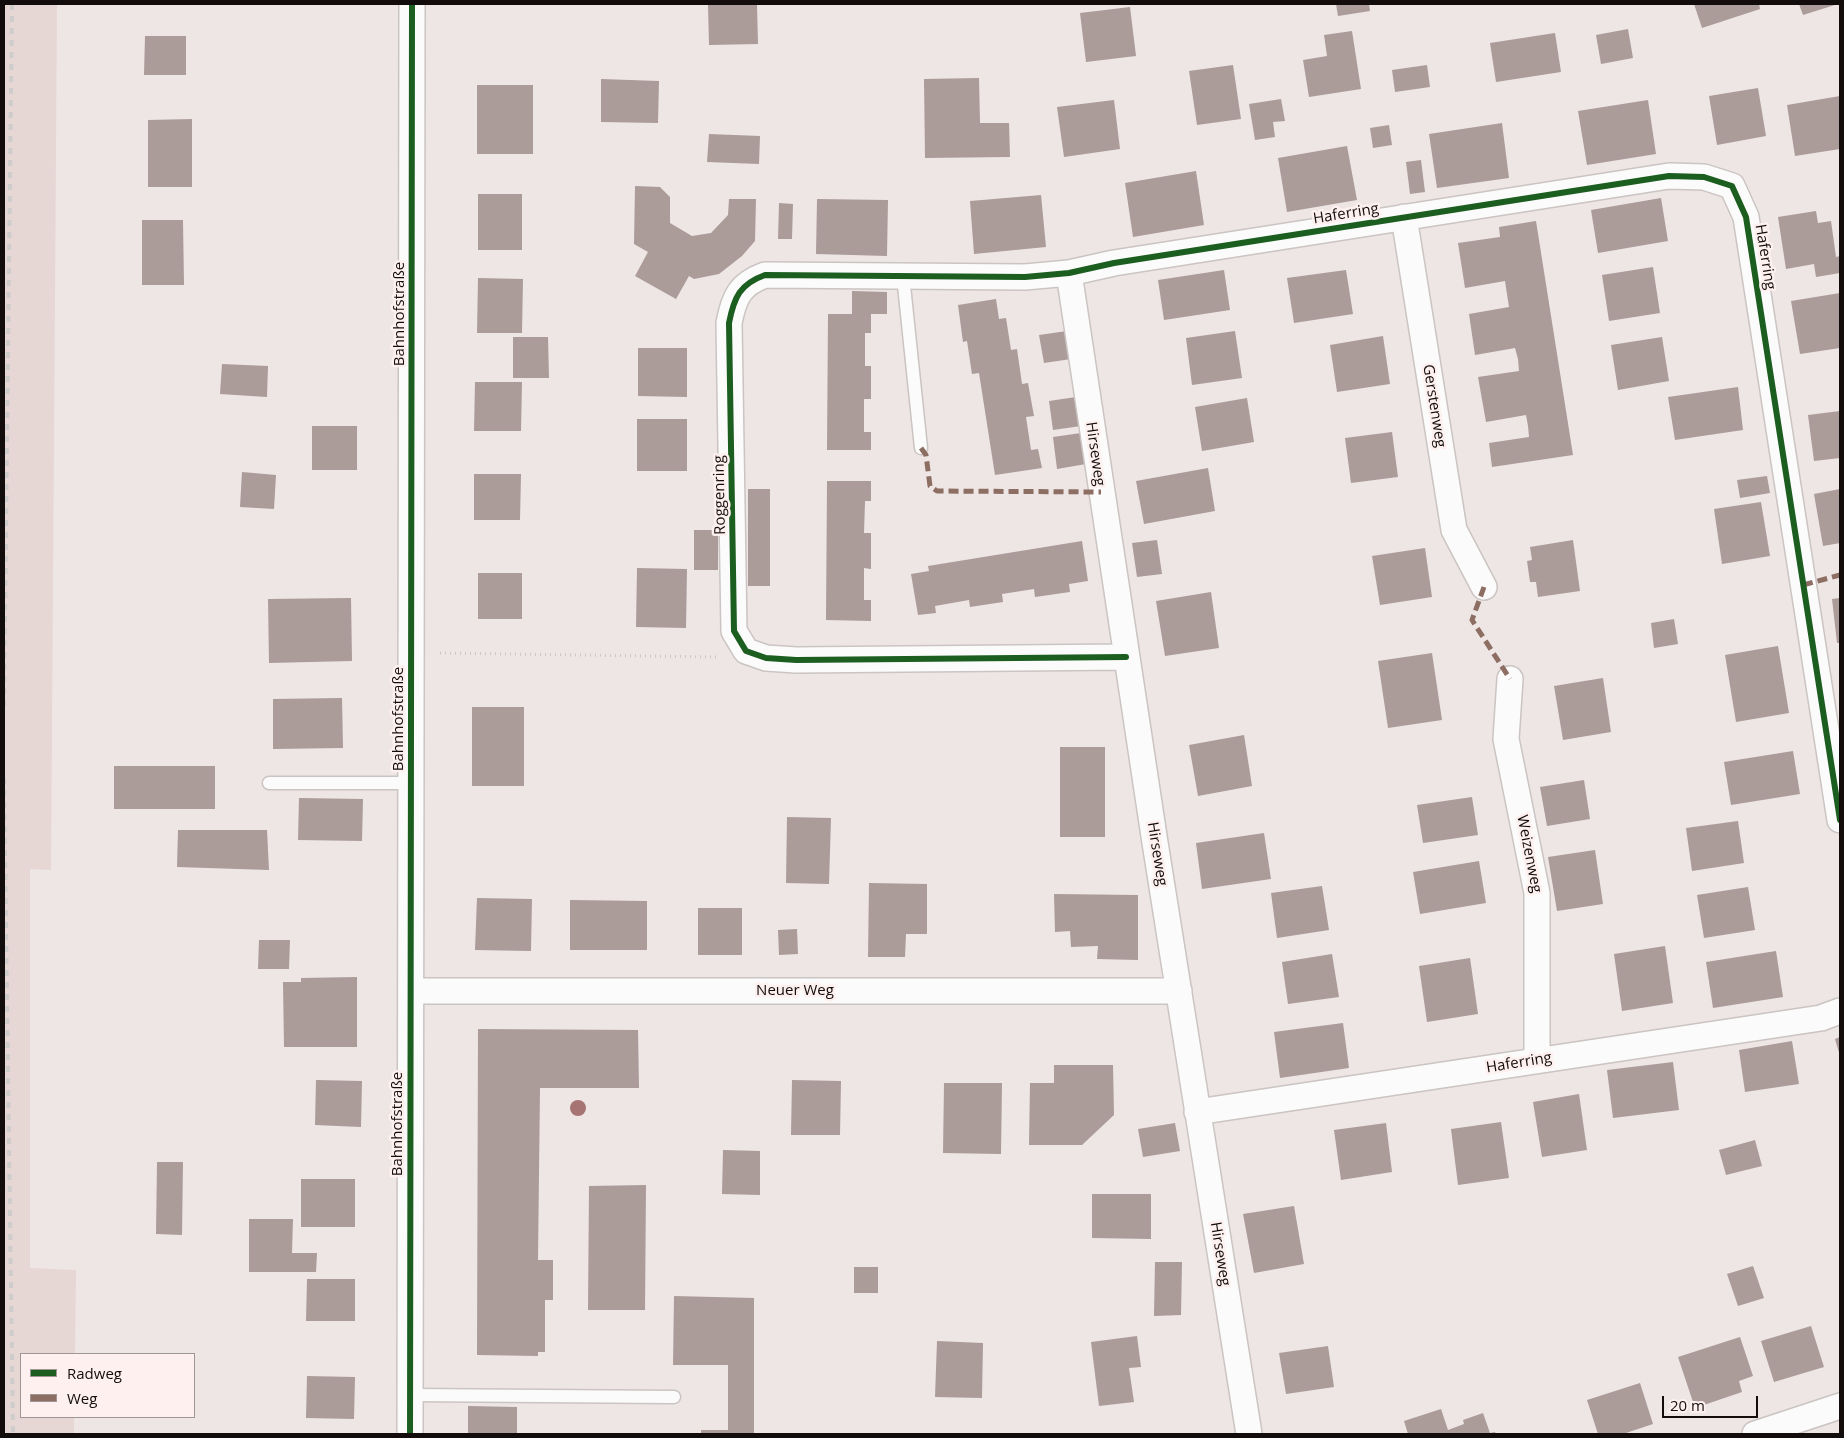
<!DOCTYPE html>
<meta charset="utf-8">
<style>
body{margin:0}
#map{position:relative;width:1844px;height:1438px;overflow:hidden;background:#eee6e4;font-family:"Open Sans",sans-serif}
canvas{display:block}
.frame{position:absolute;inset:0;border:5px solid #120d0c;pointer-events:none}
.legend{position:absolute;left:20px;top:1353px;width:175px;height:65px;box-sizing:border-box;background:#fdf0ef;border:1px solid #9f9594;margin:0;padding:6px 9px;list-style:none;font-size:15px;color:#120d0c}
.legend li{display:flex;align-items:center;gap:10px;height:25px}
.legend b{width:25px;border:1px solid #9f9594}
.scale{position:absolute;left:1662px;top:1396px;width:96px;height:22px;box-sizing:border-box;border:2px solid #120d0c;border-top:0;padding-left:6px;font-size:15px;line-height:18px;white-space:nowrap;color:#120d0c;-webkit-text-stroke:4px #fdf0ef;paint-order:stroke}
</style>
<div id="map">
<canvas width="1844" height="1438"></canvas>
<div class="frame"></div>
<ul class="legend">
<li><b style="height:6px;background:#1b5e20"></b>Radweg</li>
<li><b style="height:6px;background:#8d6e63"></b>Weg</li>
</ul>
<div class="scale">20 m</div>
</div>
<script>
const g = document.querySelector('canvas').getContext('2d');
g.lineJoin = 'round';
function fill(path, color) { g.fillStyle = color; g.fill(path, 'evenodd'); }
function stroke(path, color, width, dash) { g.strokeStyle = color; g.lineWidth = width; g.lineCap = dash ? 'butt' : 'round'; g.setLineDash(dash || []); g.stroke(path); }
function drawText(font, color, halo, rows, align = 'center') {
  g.font = font + ' "Open Sans",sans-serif'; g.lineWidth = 5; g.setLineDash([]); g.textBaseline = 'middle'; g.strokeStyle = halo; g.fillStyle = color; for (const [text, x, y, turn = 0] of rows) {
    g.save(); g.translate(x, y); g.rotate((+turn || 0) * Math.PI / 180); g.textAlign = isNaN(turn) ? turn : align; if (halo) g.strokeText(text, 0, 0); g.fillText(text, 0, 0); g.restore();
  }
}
fill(new Path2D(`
 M4,4H57L51,870L30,869V1268L76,1270L75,1354H21V1417H74V1434H4Z`), '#e6d6d4');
fill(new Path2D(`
 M708,4H757L758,44L709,45Z
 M1336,4H1369L1370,11L1338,16Z
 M1694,4H1759L1760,9L1702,28Z
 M1799,4H1838L1803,15Z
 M1130,7L1136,56L1086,62L1080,13Z
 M1628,29L1633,58L1601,64L1596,35Z
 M1352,31L1361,89L1309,97L1303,60L1327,56L1324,35Z
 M1555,33L1561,72L1496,82L1490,43Z
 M145,36H186V75H144Z
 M1233,65L1241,119L1197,125L1189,71Z
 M1427,65L1430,87L1395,92L1392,70Z
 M979,78L980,123H1009L1010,157L925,158L924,79Z
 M601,79L659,81L658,123L601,122Z
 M477,85H533V154H477Z
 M1758,88L1766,136L1717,145L1709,96Z
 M1840,96V149L1795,156L1787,105Z
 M1281,99L1285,121L1273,122L1275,137L1255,140L1249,104Z
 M1114,100L1120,149L1064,157L1057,107Z
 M1648,100L1656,154L1587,165L1578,111Z
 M192,119V187H148V120Z
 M1502,123L1509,178L1437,188L1429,134Z
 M1389,125L1392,145L1373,148L1370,128Z
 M709,134L760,136L759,164L707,162Z
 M1347,146L1357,200L1287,212L1278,158Z
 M1421,160L1425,192L1410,194L1406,162Z
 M1196,171L1204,225L1133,237L1125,183Z
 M635,186L660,187L670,197V223L692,236L711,233L728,215L729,199H756L755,241L742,256L719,274L694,279L689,276L676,299L635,276L648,252L634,244Z
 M478,194H522V250H478Z
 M1041,195L1046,247L974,254L970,201Z
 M1661,198L1668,241L1598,253L1591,210Z
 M817,199L888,200L887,256L816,254Z
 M779,203L793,204L792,239H778Z
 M1816,211L1818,223L1831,221L1836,257L1840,256V273L1816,277L1814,264L1786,269L1778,217Z
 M142,220H183L184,285H142Z
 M1536,221L1573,455L1492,467L1489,443L1529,437L1528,426L1526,415L1486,422L1478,377L1519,371L1518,359L1515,348L1475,355L1469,314L1509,307L1505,281L1465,288L1458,243L1500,237L1499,227Z
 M1653,267L1660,313L1609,321L1602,275Z
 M1224,270L1230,310L1164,320L1158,280Z
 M1346,270L1353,314L1294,323L1287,278Z
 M478,278L523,279L522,333H477Z
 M852,291L887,292V314H871V333H865V366H871V399H864V432H871V450H827L828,314H852Z
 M1840,293V348L1800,354L1791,301Z
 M996,299L999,319L1006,318L1011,350L1017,349L1022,384L1028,383L1034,416L1026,417L1031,450L1038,449L1042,468L995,475L979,373L972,374L967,341L963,342L958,305Z
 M1067,331L1071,359L1044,363L1039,335Z
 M1235,331L1242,378L1192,385L1186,338Z
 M1383,336L1390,384L1337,392L1330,345Z
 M513,337H548L549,378H513Z
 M1662,337L1669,381L1618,390L1611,345Z
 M638,348H687V397L638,396Z
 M222,364L268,366L267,397L220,394Z
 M475,382H522L521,431H474Z
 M1738,387L1743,430L1675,440L1668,397Z
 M1076,397L1081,426L1053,430L1049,401Z
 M1247,398L1254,442L1202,451L1195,407Z
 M1840,411V458L1814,461L1808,415Z
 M637,419H687V471H637Z
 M312,426H357V470H312Z
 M1392,432L1398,477L1351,483L1345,438Z
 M1081,433L1086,464L1057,469L1053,437Z
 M1208,468L1215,511L1144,524L1136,481Z
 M242,472L276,475L274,509L240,507Z
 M474,474H521L520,520H474Z
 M1767,476L1770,493L1740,498L1737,480Z
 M827,481H871V501H865L864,533H871V569L864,568V600H871V621L826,620Z
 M748,489H770V586H748Z
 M1840,489V543L1823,546L1814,494Z
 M1761,502L1770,556L1722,564L1714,509Z
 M694,530H718V570H694Z
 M1157,540L1162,574L1137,577L1132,543Z
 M1573,540L1580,591L1538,597L1536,582H1530L1527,561L1532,560L1530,547Z
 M1082,541L1088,581L1069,584L1070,592L1035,597L1034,589L1002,594L1003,602L970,607L969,600L935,606L936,613L918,615L911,574L929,571L928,566Z
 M1425,548L1432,597L1380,605L1372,556Z
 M637,568L687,569L686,628L636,627Z
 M478,573H522V619H478Z
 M1211,592L1219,648L1165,656L1156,601Z
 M351,598L352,661L269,663L268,599Z
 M1840,598V643H1837L1832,599Z
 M1674,619L1678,644L1654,648L1651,623Z
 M1778,646L1789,713L1736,722L1725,655Z
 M1432,653L1442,720L1388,728L1378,661Z
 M1603,678L1611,732L1563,740L1554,686Z
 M342,698L343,748L273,749V699Z
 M472,707H524V786H472Z
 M1244,735L1252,786L1198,796L1189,745Z
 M1060,747H1105V837H1060Z
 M1793,751L1800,794L1731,805L1724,762Z
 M114,766H215V809H114Z
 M1584,780L1590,819L1547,826L1540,787Z
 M1472,797L1478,835L1423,843L1417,805Z
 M299,798L363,799L362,841L298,840Z
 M787,817L831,818L829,884L786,883Z
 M1738,821L1744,863L1692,871L1686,828Z
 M178,830H267L269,870L177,867Z
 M1264,833L1271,879L1202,889L1196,843Z
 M1595,850L1603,904L1557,911L1548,857Z
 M1479,861L1486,903L1420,914L1413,872Z
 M869,883L927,884V934H906L905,957H868Z
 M1322,886L1329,930L1277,938L1271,893Z
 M1748,887L1755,930L1704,938L1697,895Z
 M1054,894L1138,895V960L1097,959L1098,946L1071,947L1070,931L1055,932Z
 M477,898L532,899L531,951L475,950Z
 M570,900L647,901V950H570Z
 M698,908H742V955H698Z
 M797,929L798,954L779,955L778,930Z
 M259,940H290L289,969H258Z
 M1665,946L1673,1003L1622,1011L1614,954Z
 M1776,951L1783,997L1713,1008L1706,962Z
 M1332,954L1339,997L1288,1004L1282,962Z
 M1470,958L1478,1014L1427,1022L1419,966Z
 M357,977V1047H284L283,982H301V978Z
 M1343,1023L1349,1068L1280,1078L1274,1032Z
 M478,1029L638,1030L639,1088H540L538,1260H553V1300H545V1352H538V1356L477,1355Z
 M1840,1037V1056L1835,1039Z
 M1792,1041L1799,1084L1745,1092L1739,1050Z
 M1673,1062L1679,1110L1613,1118L1607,1070Z
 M1054,1065H1113L1114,1115L1082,1145H1029L1030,1083H1054Z
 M316,1080L362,1081L361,1127L315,1125Z
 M792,1080L841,1081L840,1135H791Z
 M944,1083H1002L1001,1154L943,1153Z
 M1579,1094L1587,1150L1542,1157L1533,1102Z
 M1501,1122L1509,1178L1458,1185L1451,1129Z
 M1175,1123L1180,1151L1143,1157L1138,1129Z
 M1386,1123L1392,1172L1341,1180L1334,1130Z
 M1755,1140L1762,1166L1726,1175L1719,1150Z
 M723,1150L760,1151V1195L722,1194Z
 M157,1162H183L182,1235L156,1234Z
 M301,1179H355V1227H301Z
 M646,1185L645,1310H588L589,1186Z
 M1092,1194H1151V1239L1092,1238Z
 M1294,1206L1304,1264L1254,1273L1243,1214Z
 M249,1219H293L292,1253H317L316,1272H249Z
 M1155,1262H1182L1181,1315L1154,1316Z
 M1753,1266L1764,1298L1738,1306L1727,1274Z
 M854,1267H878V1293H854Z
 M307,1279H355V1321H306Z
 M674,1296L754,1298V1434H701V1430H728V1365H673Z
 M1811,1326L1824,1367L1774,1382L1761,1341Z
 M1137,1336L1141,1367L1129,1368L1134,1402L1099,1406L1091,1342Z
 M1740,1337L1753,1376L1739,1381L1742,1392L1695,1408L1678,1357Z
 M937,1341L983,1343L982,1398L935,1397Z
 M1328,1346L1334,1387L1286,1394L1279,1353Z
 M307,1376L355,1377L354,1419L306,1418Z
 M1640,1383L1653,1424L1623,1434H1598L1587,1400Z
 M468,1406L517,1407V1434H468Z
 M1441,1409L1448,1430L1464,1424L1463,1420L1483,1413L1490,1433L1495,1432L1496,1434H1408L1404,1421Z`), '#ab9b99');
const lane = new Path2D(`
 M903,276L921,448
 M269,783H411
 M410,1395L674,1397`);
const street = new Path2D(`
 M1404,217L1454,530L1484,587
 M1069,273C1126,660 1186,1048 1249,1434
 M1126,657L796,660L766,658L746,651L734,631L729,323C734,297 740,284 765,275L1025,277L1069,273L1114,263L1669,176L1704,177L1732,186L1746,217L1840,820
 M1510,679L1506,739L1537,893V1060
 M411,991H1179
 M1197,1112L1821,1018L1840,1011
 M410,1434L412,4
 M1755,1434L1840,1406`);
stroke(lane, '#cac4c2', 15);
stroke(street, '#cac4c2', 28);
stroke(new Path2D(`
 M440,653L716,657`), '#cac7c6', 3, [1, 4]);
stroke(lane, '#fcfbfb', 12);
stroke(street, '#fcfbfb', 25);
stroke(new Path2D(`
 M4,706L12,4
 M4,778L13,1434`), '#cfcccc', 4, [6, 6]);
stroke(new Path2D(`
 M921,448L926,455L930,486L937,491L1101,492
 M1803,585L1840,575
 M1484,587L1472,620L1510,679`), '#8d6e63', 5, [10, 5]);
stroke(new Path2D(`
 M1126,657L796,660L766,658L746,651L734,631L729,323C734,297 740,284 765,275L1025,277L1069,273L1114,263L1669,176L1704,177L1732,186L1746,217L1840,820
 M410,1434L412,4`), '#1b5e20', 6);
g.fillStyle = '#a67473';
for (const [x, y] of [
 [578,1108]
]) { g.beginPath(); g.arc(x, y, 8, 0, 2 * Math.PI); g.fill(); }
drawText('15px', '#120d0c', '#fdf0ef', [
 ["Haferring",1346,214,-9],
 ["Haferring",1765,257,81],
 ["Bahnhofstraße",400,314,-90],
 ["Gerstenweg",1434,406,81],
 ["Hirseweg",1095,454,82],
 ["Roggenring",720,495,-91],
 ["Bahnhofstraße",399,719,-90],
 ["Hirseweg",1157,854,81],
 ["Weizenweg",1529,854,79],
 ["Neuer Weg",795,991],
 ["Haferring",1519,1063,-9],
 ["Bahnhofstraße",398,1124,-90],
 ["Hirseweg",1220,1254,81]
]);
</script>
